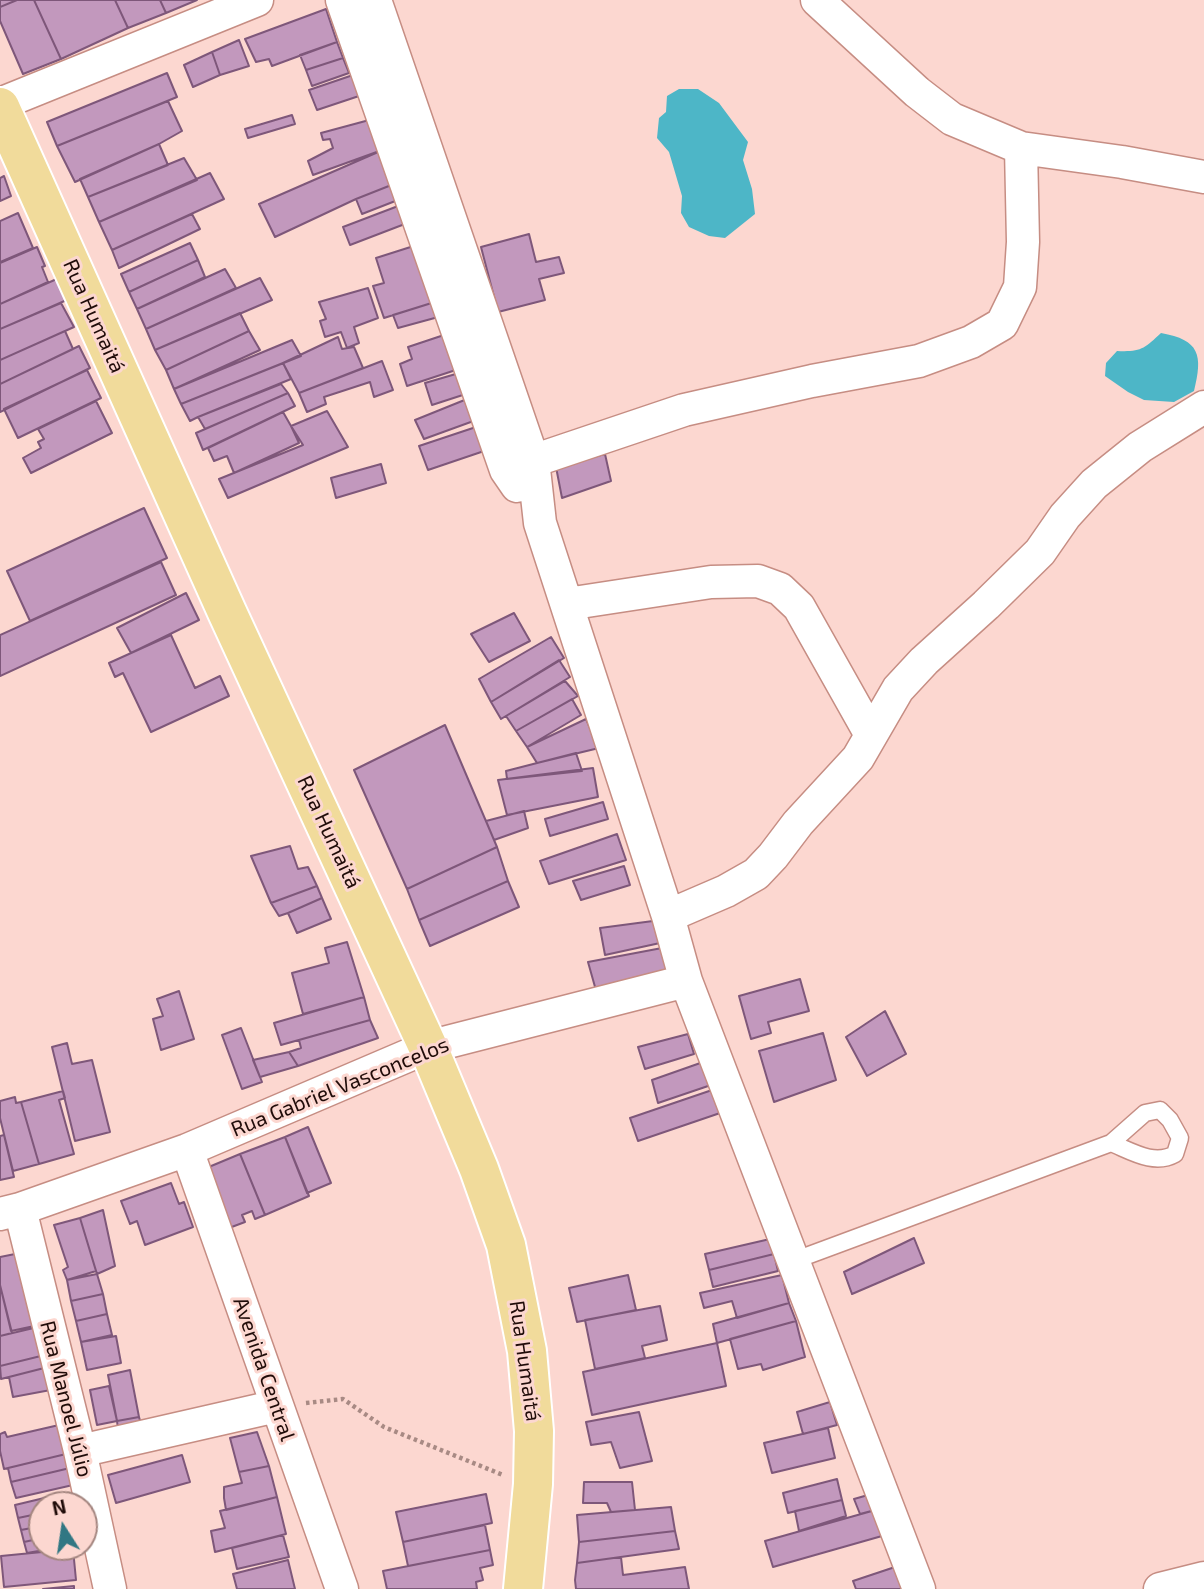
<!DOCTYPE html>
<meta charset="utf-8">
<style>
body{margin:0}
#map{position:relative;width:1204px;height:1589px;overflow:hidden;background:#fcd7d0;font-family:"Exo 2",sans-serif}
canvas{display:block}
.north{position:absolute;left:28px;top:1491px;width:70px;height:70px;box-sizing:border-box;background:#fcd7d0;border:2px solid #a48680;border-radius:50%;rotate:348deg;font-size:19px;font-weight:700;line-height:28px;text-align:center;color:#200c09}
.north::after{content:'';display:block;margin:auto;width:24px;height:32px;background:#317783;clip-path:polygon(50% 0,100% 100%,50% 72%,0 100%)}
</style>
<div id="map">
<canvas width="1204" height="1589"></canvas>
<div class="north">N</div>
</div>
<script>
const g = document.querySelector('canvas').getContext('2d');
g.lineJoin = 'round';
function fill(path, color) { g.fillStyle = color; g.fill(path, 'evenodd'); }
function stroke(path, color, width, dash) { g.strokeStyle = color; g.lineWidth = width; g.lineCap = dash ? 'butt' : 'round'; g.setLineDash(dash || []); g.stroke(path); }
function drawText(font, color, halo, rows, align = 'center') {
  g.font = font + ' "Exo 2",sans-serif'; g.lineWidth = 6; g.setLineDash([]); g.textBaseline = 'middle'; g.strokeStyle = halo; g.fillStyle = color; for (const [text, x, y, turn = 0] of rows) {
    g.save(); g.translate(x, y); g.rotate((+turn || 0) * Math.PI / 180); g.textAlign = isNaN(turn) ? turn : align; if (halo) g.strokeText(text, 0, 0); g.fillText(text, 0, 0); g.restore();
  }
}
fill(new Path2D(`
 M679,89H698L719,103L748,142L743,160L752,189L755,214L725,238L709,236L689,227L681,213L682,196L669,152L657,138L659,118L666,112L667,96Z
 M1161,333C1200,340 1203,355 1194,391L1174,402L1144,400L1128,392L1105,376L1106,363L1117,351C1141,352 1144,349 1161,333Z`), '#4db6c7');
const building = new Path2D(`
 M0,0H17L0,7Z
 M17,0H34L61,59L23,74L0,21V7Z
 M34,0H115L128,28L61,59Z
 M115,0H160L166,13L128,28Z
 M160,0H197L166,13Z
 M326,9L337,42L272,66L269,59L256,62L245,39Z
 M239,40L249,66L220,75L212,52Z
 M337,42L343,58L306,70L300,55Z
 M212,52L220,75L193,87L184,65Z
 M343,58L349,73L312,86L306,70Z
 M167,73L177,97L57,146L47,122Z
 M353,75L359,96L317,110L309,90Z
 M168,101L182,131L159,144L75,182L57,146Z
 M292,115L295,124L248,138L245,129Z
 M373,119L385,149L313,175L308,161L333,148L330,139L323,140L321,133Z
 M159,144L168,165L88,197L80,179Z
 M385,149L399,182L356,199L275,237L259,204Z
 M184,158L197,180L99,222L88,197Z
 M210,173L224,199L112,250L99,222Z
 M4,176L11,196L0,201V178Z
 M399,182L403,198L362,214L356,199Z
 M406,203L410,222L350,245L343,227Z
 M18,213L33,248L0,262V221Z
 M192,214L200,229L119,268L112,250Z
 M529,234L536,262L559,257L564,273L539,279L545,300L498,312L481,247Z
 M190,243L198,260L129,292L121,274Z
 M420,244L438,301L384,318L373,286L384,283L376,258Z
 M37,247L45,266L42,267L48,282L0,304V263Z
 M198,260L205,277L137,309L129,292Z
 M225,269L236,288L146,329L137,309Z
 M59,278L69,299L0,329V304Z
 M260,278L272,300L155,350L146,329Z
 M368,288L378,318L354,327L359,343L347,348L341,332L325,337L320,321L326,319L319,302Z
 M438,301L442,316L398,328L393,315Z
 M61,303L74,327L0,360V329Z
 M240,313L249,331L166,370L155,350Z
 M65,331L73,349L0,384V360Z
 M249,331L260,350L174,389L166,370Z
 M453,332L465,367L407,386L400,364L412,359L408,347Z
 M338,337L342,349L354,347L363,368L299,393L283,363Z
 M292,340L301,356L181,404L174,389Z
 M79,346L90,368L0,412V384Z
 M382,361L393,390L374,397L370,382L324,397L326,404L307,412L299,393Z
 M283,363L291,379L198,417L190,421L181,404Z
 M87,370L101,398L18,438L4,409Z
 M466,371L472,392L432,405L425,383Z
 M281,384L288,393L205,429L198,417Z
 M288,393L295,406L203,450L196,433Z
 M472,397L479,419L424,439L415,420Z
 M96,401L112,433L31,473L23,458L41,448L38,442L44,439L38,429Z
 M327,411L348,447L228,498L219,479L303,445L291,426Z
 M283,412L291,426L299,443L234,473L227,456L214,461L208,448Z
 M482,425L490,449L428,470L419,446Z
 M605,454L611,481L562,498L556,467Z
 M381,464L386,483L336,498L331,478Z
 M144,508L167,558L30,621L7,571Z
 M161,562L176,595L0,676V635Z
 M186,593L199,620L131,653L117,628Z
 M514,613L530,641L489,662L471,634Z
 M171,635L195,688L220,676L229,696L151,732L123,673L115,677L109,663Z
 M551,637L564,658L491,702L479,679Z
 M559,660L570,677L501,719L491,702Z
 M565,681L578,696L516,731L506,716Z
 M572,699L581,715L527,747L516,731Z
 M586,719L599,748L537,763L527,747Z
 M445,725L497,847L407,889L354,770Z
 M576,753L582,771L507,779L506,771Z
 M593,768L598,797L507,815L498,780Z
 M603,802L608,819L550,836L545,819Z
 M524,811L528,828L494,840L486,821Z
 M617,834L626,860L549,884L540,861Z
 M290,846L298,869L308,867L317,886L271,903L251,856Z
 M497,847L508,881L419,920L407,889Z
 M624,866L630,885L581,900L573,881Z
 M508,881L519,907L430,946L419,920Z
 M317,886L322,898L288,913L279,916L271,903Z
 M322,898L331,919L297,933L288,913Z
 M653,921L660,943L605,955L600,928Z
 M347,942L364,997L303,1014L292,973L329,963L325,948Z
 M662,948L668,977L597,994L588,962Z
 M800,979L809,1011L768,1022L771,1033L751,1039L739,996Z
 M179,991L194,1039L161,1050L153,1019L163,1016L157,999Z
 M364,997L370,1020L281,1045L274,1023Z
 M885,1011L906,1054L867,1076L846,1037Z
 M370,1020L378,1038L298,1066L289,1052L301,1048L299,1040Z
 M241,1028L262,1082L242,1089L222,1035Z
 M823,1033L836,1080L774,1102L759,1051Z
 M688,1034L694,1054L645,1069L638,1047Z
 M67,1043L72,1064L92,1060L110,1132L75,1141L52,1047Z
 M289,1052L298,1066L260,1077L253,1060Z
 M706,1061L714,1084L658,1103L652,1080Z
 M718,1088L726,1111L638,1141L630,1118Z
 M63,1091L65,1098L59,1100L74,1154L39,1164L21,1102Z
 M15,1097L16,1103L21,1102L39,1164L13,1171L0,1118V1101Z
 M308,1127L331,1183L307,1193L285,1137Z
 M4,1135L14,1177L0,1180V1136Z
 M285,1137L309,1196L265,1215L240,1154Z
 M240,1154L265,1215L255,1219L252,1211L242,1215L245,1222L229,1228L204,1169Z
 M171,1183L179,1204L184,1202L193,1227L145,1245L137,1221L130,1224L121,1201Z
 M103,1210L115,1266L97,1274L80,1218Z
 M80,1218L96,1271L67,1280L63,1270L68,1267L54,1225Z
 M914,1238L924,1263L852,1294L844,1272Z
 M770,1239L774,1254L709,1270L705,1254Z
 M20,1253L39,1325L11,1331L0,1285V1257Z
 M774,1254L778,1271L713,1287L709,1270Z
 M97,1274L103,1294L71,1301L67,1280Z
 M628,1275L636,1310L577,1322L569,1288Z
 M782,1275L789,1303L737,1318L732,1301L704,1308L700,1293Z
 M0,1285L12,1333L0,1336Z
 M103,1294L107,1314L76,1321L71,1301Z
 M789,1303L796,1321L717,1343L713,1324Z
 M660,1306L667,1340L642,1346L645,1358L595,1369L585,1320Z
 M107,1314L112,1335L81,1342L76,1321Z
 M796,1321L805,1357L763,1370L761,1364L738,1369L730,1339Z
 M42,1326L49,1354L0,1366V1336Z
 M116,1336L121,1363L87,1370L81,1342Z
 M717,1343L726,1386L592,1415L583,1372Z
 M49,1354L52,1366L1,1379L0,1366Z
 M52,1366L56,1389L13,1397L9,1377Z
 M130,1370L139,1417L117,1421L108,1375Z
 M109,1386L117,1421L97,1425L90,1390Z
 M830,1402L837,1425L803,1434L797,1412Z
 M639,1412L652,1461L620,1468L611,1442L591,1445L586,1422Z
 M139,1417L141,1424L118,1429L117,1421Z
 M59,1425L66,1454L4,1469L0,1451V1434L5,1432L7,1437Z
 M828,1428L835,1458L772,1473L764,1443Z
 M257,1432L269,1466L239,1472L230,1438Z
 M66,1454L70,1468L11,1482L8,1468Z
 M182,1455L190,1482L116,1503L108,1475Z
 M269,1466L277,1497L226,1510L224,1498V1487L242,1483L239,1472Z
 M70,1468L73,1485L16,1498L11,1482Z
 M837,1479L842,1500L788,1513L783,1493Z
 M584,1482H632L635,1510L611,1512L607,1503H583Z
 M875,1493L879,1509L860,1514L854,1499Z
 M61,1494L63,1505H42V1513L18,1518L15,1505Z
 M486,1494L492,1523L403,1542L396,1512Z
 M277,1497L286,1534L215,1552L211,1531L225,1528L220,1511Z
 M842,1500L846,1516L799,1531L795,1511Z
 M671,1507L675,1531L579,1542L577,1515Z
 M879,1509L889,1534L773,1567L765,1541Z
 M42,1513V1526L21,1530L18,1518Z
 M485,1525L490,1550L408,1566L403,1542Z
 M42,1526V1538L24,1542L21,1530Z
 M675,1531L679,1549L577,1563L579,1542Z
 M283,1535L289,1557L237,1569L232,1548Z
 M42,1538V1547H62L27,1553L24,1542Z
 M73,1549L76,1580L4,1587L1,1556Z
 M490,1550L493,1565L480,1568L483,1580L476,1582L477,1589H387L383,1571Z
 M621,1557L623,1575L685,1567L689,1589H576L575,1580L577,1563Z
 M288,1560L295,1589H237L233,1574Z
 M898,1566L905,1589H856L853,1581Z
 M74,1586V1589H43Z`);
fill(building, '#c298bd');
stroke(building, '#7e577a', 2);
const lane = new Path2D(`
 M793,1261L1111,1143C1131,1151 1154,1166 1175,1154L1180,1138L1170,1120L1160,1110L1145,1113L1111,1143`);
const street = new Path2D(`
 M342,0L506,470L517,486
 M375,0L533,460L540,523L668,916L686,981L919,1589
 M817,0L917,92L952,119L1021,148L1122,162L1204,177
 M0,104L257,0
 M506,470L684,410L812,381L919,361L971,342L1002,324L1020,287L1023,242L1021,148
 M567,604L711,582L758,581L780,589L799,607L871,735
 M668,916L726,891L756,874L773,856L798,823L858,758L898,689L924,661L986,605L1040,552L1065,516L1094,484L1140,447L1204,407
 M187,1150L342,1589
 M20,1209L80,1451L110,1589
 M0,1214L20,1209L187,1150L428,1047L686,981
 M80,1451L277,1406
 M1160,1589L1204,1578`);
const primary = new Path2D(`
 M0,107L227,612L428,1047L479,1169L506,1245L527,1351L534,1431L533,1484L523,1589`);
stroke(lane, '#c68d83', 19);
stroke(street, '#c68d83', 35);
stroke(primary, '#fff', 42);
stroke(new Path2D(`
 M306,1403L343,1399L384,1427L503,1475`), '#a88a84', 4.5, [3.5, 3.5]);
stroke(lane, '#fff', 16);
stroke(street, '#fff', 32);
stroke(primary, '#f1db9b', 38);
drawText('21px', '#200c09', '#fcd7d0', [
 ["Rua Humaitá",94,316,66],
 ["Rua Humaitá",329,832,65],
 ["Rua Gabriel Vasconcelos",340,1087,-22],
 ["Rua Humaitá",525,1361,82],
 ["Avenida Central",264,1369,71],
 ["Rua Manoel Júlio",66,1399,76]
]);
</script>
